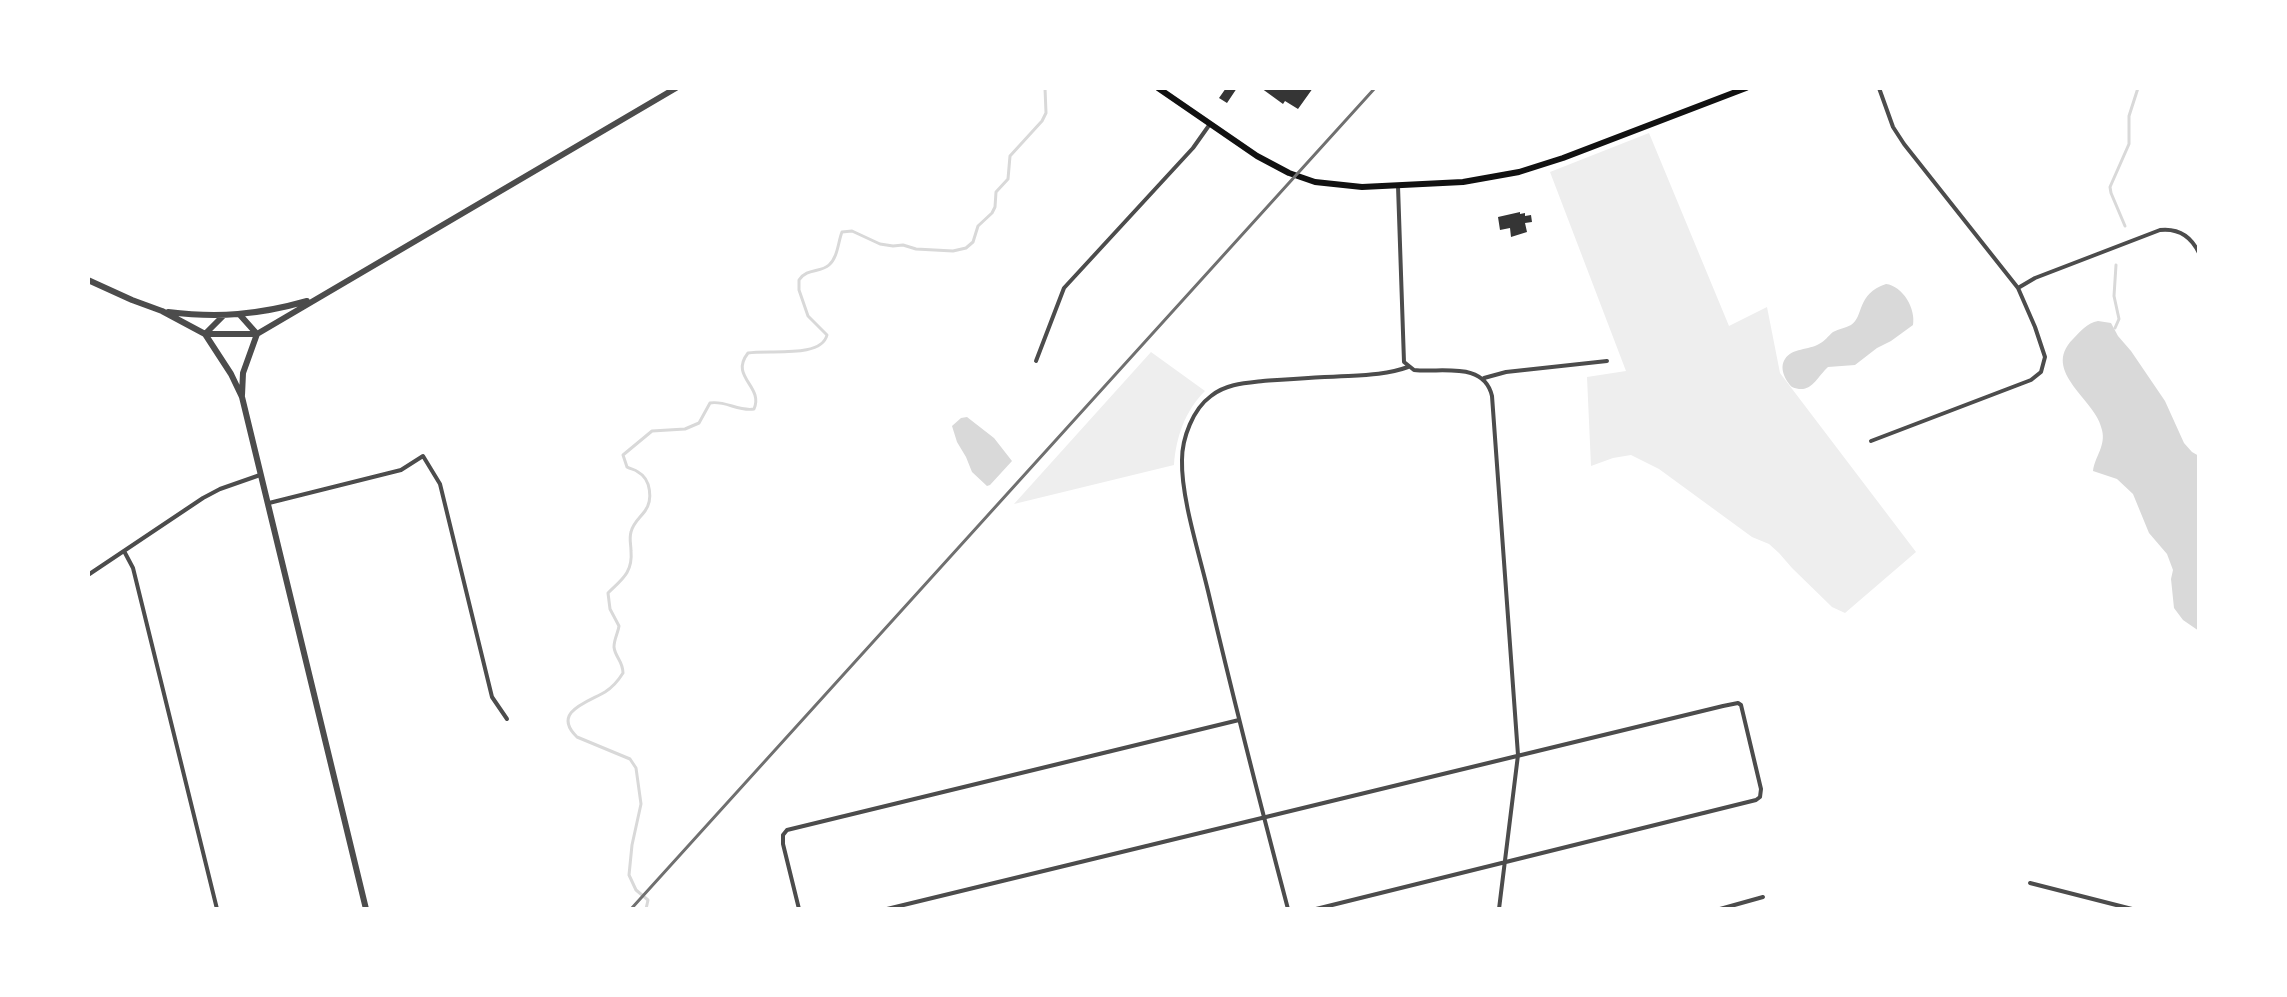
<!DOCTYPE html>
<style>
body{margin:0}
#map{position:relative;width:2287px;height:997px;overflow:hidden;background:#fff;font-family:Arial,sans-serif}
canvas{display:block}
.frame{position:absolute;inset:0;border:90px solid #fff;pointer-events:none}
</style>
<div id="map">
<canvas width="2287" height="997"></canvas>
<div class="frame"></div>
</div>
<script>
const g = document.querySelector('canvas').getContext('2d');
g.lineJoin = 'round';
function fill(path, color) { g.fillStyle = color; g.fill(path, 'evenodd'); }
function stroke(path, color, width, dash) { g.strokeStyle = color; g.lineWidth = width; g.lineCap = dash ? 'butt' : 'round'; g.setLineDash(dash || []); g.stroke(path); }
fill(new Path2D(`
 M1649,133L1729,326L1767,307L1780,373L1916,552L1845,613L1832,607L1792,568L1779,553L1769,544L1752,537L1659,469L1631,455L1613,458L1591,466L1587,377L1626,371L1550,172Z
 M1151,352L1205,391C1185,411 1176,437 1174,465L1014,504Z`), '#eee');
fill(new Path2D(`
 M1886,284C1903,286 1916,309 1913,325L1891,341L1877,348L1855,365L1828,367C1816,378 1811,395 1792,387C1785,380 1779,368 1785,359C1792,348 1809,350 1819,344C1825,341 1828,336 1833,332C1839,329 1845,328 1851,325C1864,317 1856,294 1886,284Z
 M2098,321L2111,323L2118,336L2131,351L2165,401L2184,443L2192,452L2199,456V631L2183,620L2174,608L2171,579L2173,570L2167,554L2149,533L2133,494L2117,479L2093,471C2095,456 2106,446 2102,430C2097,400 2040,372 2073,339C2081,331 2087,323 2098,321Z
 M967,417L994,438L1012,461L990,485L987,486L972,472L966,457L957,442L952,426L961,418Z`), '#d9d9d9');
stroke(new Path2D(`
 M2125,226L2111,193L2110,187L2129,144V116L2138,88
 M2115,328L2119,319L2114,296L2116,265
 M646,909L648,900L636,890L629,875L632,845L641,804L636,768L630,759L577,737C551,712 588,702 605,692C613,687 618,681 623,673C623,661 615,657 614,647C614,639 618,633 619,626L610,609L608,593C621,580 633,573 631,551C631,544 629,539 631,532C633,523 639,519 645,511C653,500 651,479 638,472C635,469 630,469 627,467L623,455L652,431L685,429L699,423L710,403C725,400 739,412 754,409C764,386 729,377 748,353C768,349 821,359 827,335L808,316L799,290V280C807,268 820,273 829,265C838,257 838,242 842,232L852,231L880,244L893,246L903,245L916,249L953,251L966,248L973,242L978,226L992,213L995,207L996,192L1008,179L1010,156L1042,121L1046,113L1045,88`), '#d9d9d9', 3);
fill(new Path2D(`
 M1226,88H1237L1227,103L1219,98Z
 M1261,88H1313L1298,109L1285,101L1283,104Z
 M1520,212V214L1525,213V216L1531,215L1532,222L1525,223L1527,232L1511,237L1510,228L1500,230L1498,217Z`), '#353535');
stroke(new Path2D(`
 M1398,186L1404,362L1414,370C1442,373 1484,361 1492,396L1518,755L1499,909
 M2018,288L2035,278L2160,230C2179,228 2191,236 2199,253
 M1036,361L1064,288L1193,148L1210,124
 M1484,378L1506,372L1607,361
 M1871,441L2031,380L2041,372L2045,357L2035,327L2018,288L1904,144L1893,127L1879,88
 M269,503L401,470L423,456L440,484L492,697L507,719
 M124,551L133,568L217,909
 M88,575L203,498L220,489L260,475
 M2030,883L2132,909
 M799,909L783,844V835L787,830L1239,720
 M887,909L1723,706L1738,703L1741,705L1761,789L1760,797L1756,800L1316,909
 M1288,909C1260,803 1233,697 1208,591C1199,553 1181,497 1182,460C1182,438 1193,409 1211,396C1226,384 1245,383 1263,381C1292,379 1320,377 1348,376C1368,375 1389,374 1408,367
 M1720,909L1763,897`), '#4c4c4c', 4);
stroke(new Path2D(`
 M88,280L132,300L162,311L205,334L231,374L242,397L366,909
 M168,312C218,318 258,315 307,301
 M240,315L257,334
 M205,334H257
 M205,334L222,317
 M242,395L243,373L257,334L676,88`), '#4c4c4c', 6);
stroke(new Path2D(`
 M1158,88L1257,156L1289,173L1315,182L1362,187L1463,182L1519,172L1563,158L1746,88`), '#111', 6);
stroke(new Path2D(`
 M631,909L1375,88`), '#707070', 3);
</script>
